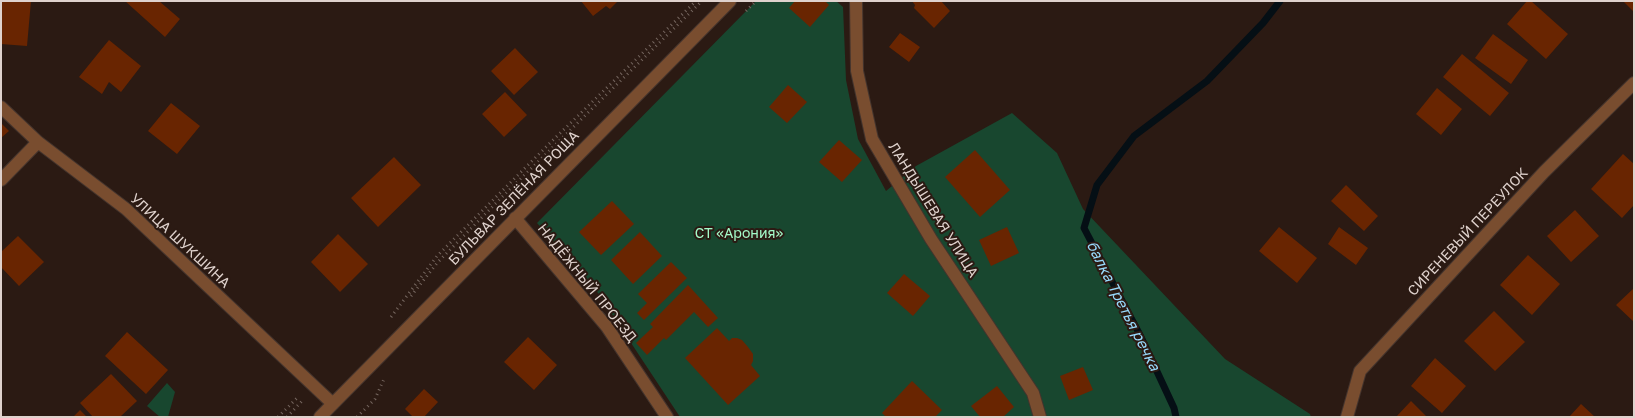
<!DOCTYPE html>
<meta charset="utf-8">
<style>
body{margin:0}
#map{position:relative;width:1635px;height:418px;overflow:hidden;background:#2b1a13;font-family:"Golos Text",sans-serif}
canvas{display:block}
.frame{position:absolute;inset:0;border:2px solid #dfd2cd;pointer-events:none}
</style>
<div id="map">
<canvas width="1635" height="418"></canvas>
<div class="frame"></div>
</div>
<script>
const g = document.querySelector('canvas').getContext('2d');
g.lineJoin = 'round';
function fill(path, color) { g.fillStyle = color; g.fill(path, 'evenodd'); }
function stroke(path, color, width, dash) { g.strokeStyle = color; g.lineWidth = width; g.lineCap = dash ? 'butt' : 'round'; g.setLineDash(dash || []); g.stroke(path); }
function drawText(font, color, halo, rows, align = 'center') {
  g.font = font + ' "Golos Text",sans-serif'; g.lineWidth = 4; g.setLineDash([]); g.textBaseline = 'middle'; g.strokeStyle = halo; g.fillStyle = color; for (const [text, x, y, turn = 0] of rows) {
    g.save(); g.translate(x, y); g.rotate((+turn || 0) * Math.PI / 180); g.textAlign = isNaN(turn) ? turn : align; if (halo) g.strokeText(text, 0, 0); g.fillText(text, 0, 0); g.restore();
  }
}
fill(new Path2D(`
 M756,1H836L843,7L846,80L858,139L886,191L916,166L1012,113L1057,153L1083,209L1225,359L1310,414L1311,417H680L596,290L537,223Z
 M167,383L175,392L168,417H160L147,406Z`), '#18472f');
stroke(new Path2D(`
 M1176,417L1174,408L1140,335L1084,228L1097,185L1134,136L1207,81L1263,23L1280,1`), '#050f15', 7);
fill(new Path2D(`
 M1,1H31L27,46L1,44Z
 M125,1H159L180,19L165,37Z
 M581,1H618L610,9L606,6L593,16Z
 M795,1H825L829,5L810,27L789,8Z
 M912,1H941L950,11L934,28L914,8L915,5Z
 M1527,1H1531L1568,34L1546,59L1507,24Z
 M1623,1H1634V12Z
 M900,33L920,47L909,62L889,47Z
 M1493,34L1528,60L1511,84L1475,58Z
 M109,40L141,66L121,92L109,82L102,94L79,77Z
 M515,48L538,72L514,95L491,71Z
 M1462,54L1509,93L1490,116L1443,77Z
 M788,85L807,102L787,123L769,107Z
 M1437,88L1462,109L1441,135L1416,114Z
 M505,92L527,115L504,137L482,114Z
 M171,103L200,126L177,154L148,131Z
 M1,123L9,131L1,138Z
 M839,140L862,160L842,182L819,162Z
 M975,150L1010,190L980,217L945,177Z
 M1623,154L1634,164V205L1622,218L1591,189Z
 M394,157L421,185L378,227L351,198Z
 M1346,185L1378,216L1364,231L1331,201Z
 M612,201L634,224L601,255L579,232Z
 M1575,210L1599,236L1571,262L1547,236Z
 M1007,227L1019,253L991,266L979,240Z
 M1279,227L1317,258L1297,283L1259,251Z
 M1339,227L1368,248L1356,265L1328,244Z
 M640,232L662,256L633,284L611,260Z
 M338,234L368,264L340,292L311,262Z
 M18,236L44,262L19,286L1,267V252Z
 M1528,255L1560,284L1532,315L1500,285Z
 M671,262L687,278L644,320L637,313L647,303L638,294Z
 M904,274L930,296L913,316L887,293Z
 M688,285L718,318L708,327L694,312L666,340L664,338L647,355L636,343L653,327L650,324Z
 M1634,288V322L1616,305Z
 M1494,311L1525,342L1495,371L1464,341Z
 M717,328L729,341L732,338H737L742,340L748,347L753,354V361L751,365L760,376L728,405L685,358Z
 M127,332L168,370L146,394L105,356Z
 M528,337L557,365L534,390L504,362Z
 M1435,358L1466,386L1442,413L1411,386Z
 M1083,367L1093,390L1069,400L1060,376Z
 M111,374L137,401L120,417H93L80,403Z
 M912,381L942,410L935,417H886L882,413Z
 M997,386L1014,407L1003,417H980L971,406Z
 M424,389L438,402L424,417H413L405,409Z
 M1411,401L1427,417H1396Z
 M1581,404L1595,417H1569Z
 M80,410L87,417H73Z`), '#692501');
const street = new Path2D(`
 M856,1L857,71L872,139L931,239L1033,393L1040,417
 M1,107L38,142L126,209L333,404
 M1,180L38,142
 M515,218L607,327L667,417
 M320,417L730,1
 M1347,417L1360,371L1544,172L1634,83`);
stroke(street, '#44342d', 14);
stroke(new Path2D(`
 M746,11L756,1
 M411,296L438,262L499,200L702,1
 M391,317L437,256L551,142L696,1
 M278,417L299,396
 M287,417L303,400
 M357,417L375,399L384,379`), '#766760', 3, [1, 4]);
stroke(street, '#794d2f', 12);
drawText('14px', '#dfd2cd', '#2b1a13', [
 ["БУЛЬВАР ЗЕЛЁНАЯ РОЩА",514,198,-46],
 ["ЛАНДЫШЕВАЯ УЛИЦА",933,210,58],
 ["СИРЕНЕВЫЙ ПЕРЕУЛОК",1468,232,-47],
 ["УЛИЦА ШУКШИНА",180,241,43],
 ["НАДЁЖНЫЙ ПРОЕЗД",587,283,51]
]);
drawText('14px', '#a4fac9', '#2b1a13', [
 ["СТ «Арония»",739,234]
]);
drawText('italic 15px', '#98dafc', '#2b1a13', [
 ["балка Третья речка",1123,306,63]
]);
</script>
